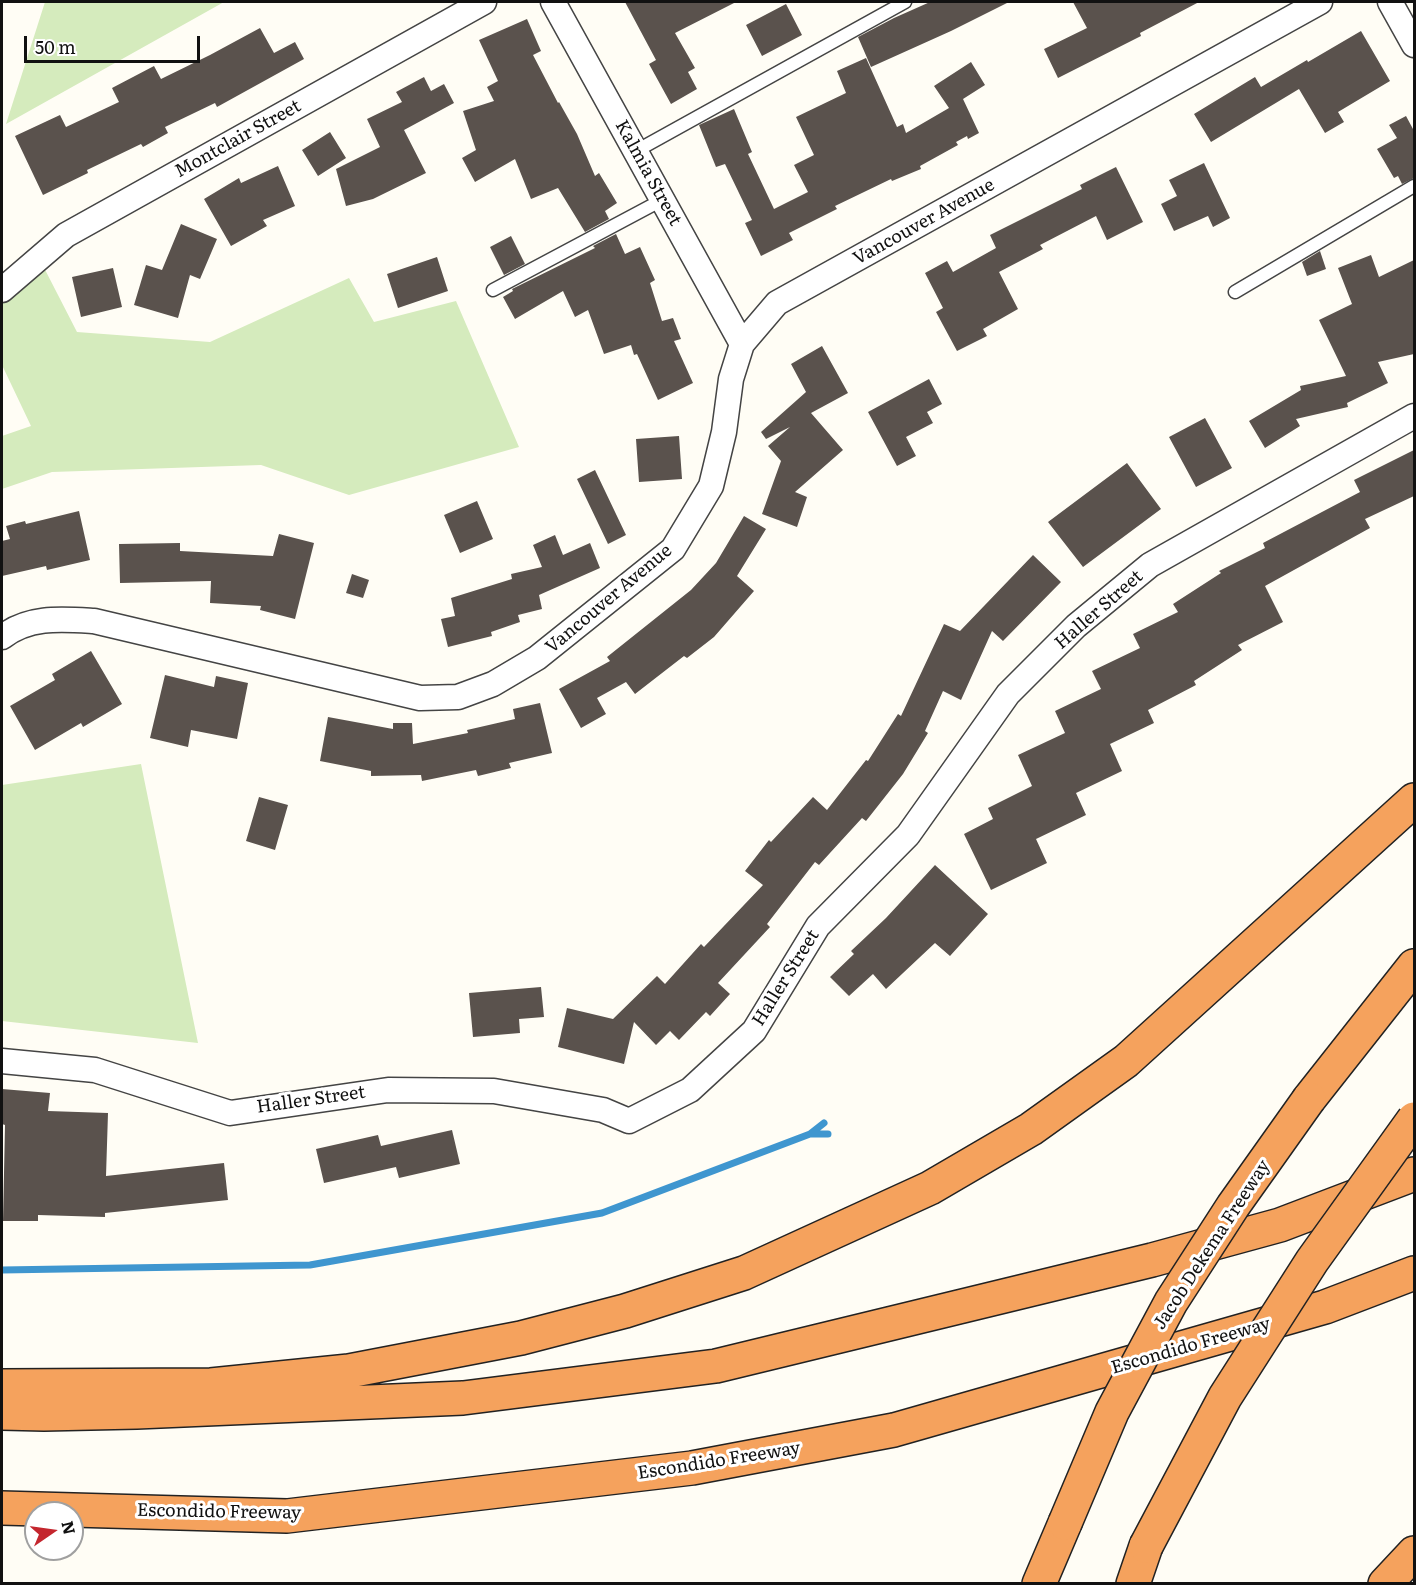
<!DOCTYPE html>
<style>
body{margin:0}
#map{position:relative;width:1416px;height:1585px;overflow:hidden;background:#fffdf5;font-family:Literata,serif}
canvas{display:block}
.frame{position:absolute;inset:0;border:3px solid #111;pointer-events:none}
.north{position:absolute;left:24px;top:1501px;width:60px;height:60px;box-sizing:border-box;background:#fff;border:2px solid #a0a0a0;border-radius:50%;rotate:77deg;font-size:16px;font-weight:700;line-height:24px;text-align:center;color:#111}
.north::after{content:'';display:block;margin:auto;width:21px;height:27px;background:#c4262e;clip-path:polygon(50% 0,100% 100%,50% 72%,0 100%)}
.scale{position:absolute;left:24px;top:36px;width:176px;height:27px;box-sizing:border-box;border:3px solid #111;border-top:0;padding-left:8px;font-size:18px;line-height:21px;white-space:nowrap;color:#111;-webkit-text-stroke:4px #fff;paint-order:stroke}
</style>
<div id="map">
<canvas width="1416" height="1585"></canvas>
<div class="frame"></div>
<div class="north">N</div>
<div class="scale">50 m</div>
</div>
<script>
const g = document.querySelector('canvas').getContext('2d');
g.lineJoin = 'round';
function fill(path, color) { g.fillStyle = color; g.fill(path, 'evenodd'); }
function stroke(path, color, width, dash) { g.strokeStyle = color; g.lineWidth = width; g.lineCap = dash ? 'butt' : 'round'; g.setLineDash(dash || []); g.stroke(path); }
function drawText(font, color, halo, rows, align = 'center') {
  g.font = font + ' Literata,serif'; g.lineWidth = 6; g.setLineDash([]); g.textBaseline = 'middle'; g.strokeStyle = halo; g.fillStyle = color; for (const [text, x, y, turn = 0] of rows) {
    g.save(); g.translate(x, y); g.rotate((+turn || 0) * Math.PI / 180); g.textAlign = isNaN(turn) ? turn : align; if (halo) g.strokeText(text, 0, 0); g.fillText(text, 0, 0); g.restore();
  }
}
fill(new Path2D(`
 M45,2H224L6,124Z
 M39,258L77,332L210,342L349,278L374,322L456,301L519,447L349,495L261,465L52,472L2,489V436L31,426L2,365V290Z
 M141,764L198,1043L2,1021V785Z`), '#d5ebbd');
stroke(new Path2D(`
 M810,1134H828
 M2,1270L310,1265L602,1213L810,1134L824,1123`), '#3f96cf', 7);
fill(new Path2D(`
 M625,2H736L675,33L695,68L688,72L697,89L671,104L649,64L656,60Z
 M930,2H1009L951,31L871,67L858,37L894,18Z
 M1073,2H1199L1140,33L1141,36L1058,78L1044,49L1087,28Z
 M786,4L802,35L762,56L746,25Z
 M527,19L541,51L533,55L558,103L559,102L577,134L595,176L599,173L617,203L605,211L609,219L585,232L558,188L531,199L515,159L475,182L462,158L476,150L463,111L494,101L487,87L498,81L479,40Z
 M260,28L274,53L295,42L304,59L217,107L215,103L165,127L168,133L143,147L141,144L87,170L88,173L43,195L15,136L60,115L66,127L119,102L112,88L154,66L161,79L210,55Z
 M1361,31L1390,81L1338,112L1344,122L1325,133L1299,89L1211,142L1194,114L1255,77L1261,87L1307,60L1308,62Z
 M866,58L897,127L903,124L906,133L949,108L934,86L971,62L985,85L963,99L979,133L968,139L967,136L956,142L958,145L920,166L921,169L892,181L891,179L835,206L837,209L789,233L793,240L761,256L745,223L752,220L725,164L716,167L699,125L734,109L752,152L748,154L774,209L808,192L794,165L814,155L796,117L846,93L837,71Z
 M424,77L431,91L444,84L454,103L404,130L426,173L373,199L346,206L336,169L380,147L367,119L402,102L396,92Z
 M1406,116L1413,129L1414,128V178L1402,184L1398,176L1394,178L1377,149L1397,138L1389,125Z
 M330,132L346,158L318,176L302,150Z
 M1204,163L1230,218L1213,227L1208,216L1174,231L1161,204L1177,196L1169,180Z
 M278,166L295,206L263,220L267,226L231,246L204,199L239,178L241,183Z
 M1116,167L1143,222L1107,240L1096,216L1040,245L1043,249L999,272L1018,309L983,329L987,336L957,351L936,312L943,308L925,273L947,261L953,272L996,248L990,235L1082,189L1080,185Z
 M181,224L217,239L200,279L190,275L178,318L134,305L146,265L162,270Z
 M616,234L625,254L640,247L655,280L650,283L662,321L673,318L681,339L674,341L693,383L658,400L637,354L634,355L631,345L604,354L588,310L575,317L563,291L515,319L503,297L513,291L512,289L595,248L593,246Z
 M511,236L525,264L504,275L490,247Z
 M1320,251L1326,269L1307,276L1302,262Z
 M1371,255L1379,277L1414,260V354L1378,362L1388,383L1347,403L1348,407L1296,419L1300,426L1265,448L1249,421L1301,390L1300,386L1346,376L1319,320L1352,304L1338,268Z
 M437,257L448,291L398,308L387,274Z
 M113,268L122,307L81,317L72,277Z
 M822,346L848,393L811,413L843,450L795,492L807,497L797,527L762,514L781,461L768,446L790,427L766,439L761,432L806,392L791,364Z
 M929,379L942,404L927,412L933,423L906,437L916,456L897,466L868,412Z
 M1205,418L1232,468L1196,487L1169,437Z
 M679,436L682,479L639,482L636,439Z
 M1414,450V496L1365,519L1370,528L1265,586L1283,622L1238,645L1242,650L1194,681L1196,685L1148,710L1154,723L1110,744L1122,771L1076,793L1086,815L1036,839L1047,863L991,890L964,834L993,819L988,808L1032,786L1018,755L1065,733L1055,711L1101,689L1092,671L1140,648L1133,634L1178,612L1173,604L1221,573L1219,571L1265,548L1263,543L1360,492L1354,480Z
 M1127,463L1161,509L1083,567L1048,522Z
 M595,470L626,535L608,544L577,479Z
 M477,501L493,539L460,553L444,515Z
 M79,511L90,560L47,570L46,566L2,576V541L10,539L6,526L25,521L26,524Z
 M744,516L766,529L737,576L754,591L714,637L687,658L684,656L635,694L626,682L597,698L606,714L581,728L559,689L610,661L607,657L691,590L716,563Z
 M279,534L314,543L295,619L260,610L261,606L210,603L211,581L120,583L119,544L180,543V551L273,556Z
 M555,535L563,555L590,543L600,568L539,595L542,609L518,615L520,622L491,632L492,636L448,647L441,619L455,616L451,598L512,579L511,574L542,567L533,545Z
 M1033,555L1061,582L1003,641L992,631L961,700L943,691L925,731L928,733L903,774L866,821L862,818L819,865L815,862L767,924L770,927L718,983L730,994L710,1016L706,1012L679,1040L670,1031L656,1045L634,1022L624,1064L558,1047L567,1008L613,1019L657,976L665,984L701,944L704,947L763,885L745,871L769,840L771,842L813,797L827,810L866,760L868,761L898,714L901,716L944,624L960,631Z
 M352,574L369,580L363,598L346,593Z
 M91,651L122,704L83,727L81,723L35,750L10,706L55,680L52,674Z
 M165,675L214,687L216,676L248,683L237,739L191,730L188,747L150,738Z
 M540,703L552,753L509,763L511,768L478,776L476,770L422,781L421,775L371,776V771L320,761L328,717L393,729V723H412L413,744L468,733L467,730L515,719L513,709Z
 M259,797L288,805L275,850L246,841Z
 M935,865L988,914L950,956L935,943L886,989L873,974L849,996L830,977L854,954L851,951L886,918Z
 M541,987L544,1017L519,1019L520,1033L473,1037L469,993Z
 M2,1089L50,1093L48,1111L108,1113L106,1176L224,1163L228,1200L105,1213V1217L38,1215V1221H3L5,1125L2,1124Z
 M452,1130L460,1164L399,1178L396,1167L324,1183L316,1149L378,1135L381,1146Z`), '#5a524d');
const lane = new Path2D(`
 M636,151L905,2
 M493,290L662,200
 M1235,292L1414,186`);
const street = new Path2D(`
 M553,2L742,344
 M1390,2L1414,45
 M2,290L66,235L484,2
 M2,637C29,616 61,619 94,621L420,698L458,697L493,684L537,658L673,549L711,486L724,432L731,379L742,344L777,303L1320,2
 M2,1061L95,1070L230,1113L388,1090L494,1091L603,1110L629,1121L690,1090L754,1031L818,926L908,835L1008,694L1076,626L1150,565L1414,416`);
const highway = new Path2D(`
 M1309,1099L1414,966
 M2,1386L211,1385L349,1371L521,1338L625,1311L744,1273L930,1188L1031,1129L1126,1061L1414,800
 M2,1413L44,1414L137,1412L463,1398L716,1366L1152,1260L1280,1225L1414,1174
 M2,1508L287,1516L692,1468L894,1430L1325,1307L1414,1273
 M1039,1584L1065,1523
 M1133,1584L1146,1546
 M1385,1584L1414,1553`);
stroke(lane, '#444', 15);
stroke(street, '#444', 27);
stroke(highway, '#222', 36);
stroke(lane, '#fff', 12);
stroke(street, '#fff', 24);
stroke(highway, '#f5a25d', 33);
const highwayBridge = new Path2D(`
 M1065,1523L1112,1412L1171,1302L1233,1206L1309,1099
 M1146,1546L1225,1397L1312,1261L1414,1119`);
stroke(highwayBridge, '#222', 36, []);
stroke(highwayBridge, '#f5a25d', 33);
drawText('18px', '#111', '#fff', [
 ["Montclair Street",238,139,-29],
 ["Kalmia Street",648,173,61],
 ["Vancouver Avenue",924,222,-29],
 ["Vancouver Avenue",609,599,-40],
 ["Haller Street",1099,610,-41],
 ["Haller Street",786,978,-58],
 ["Haller Street",311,1100,-8],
 ["Jacob Dekema Freeway",1212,1245,-57],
 ["Escondido Freeway",1191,1346,-16],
 ["Escondido Freeway",719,1461,-9],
 ["Escondido Freeway",219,1512,1]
]);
</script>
